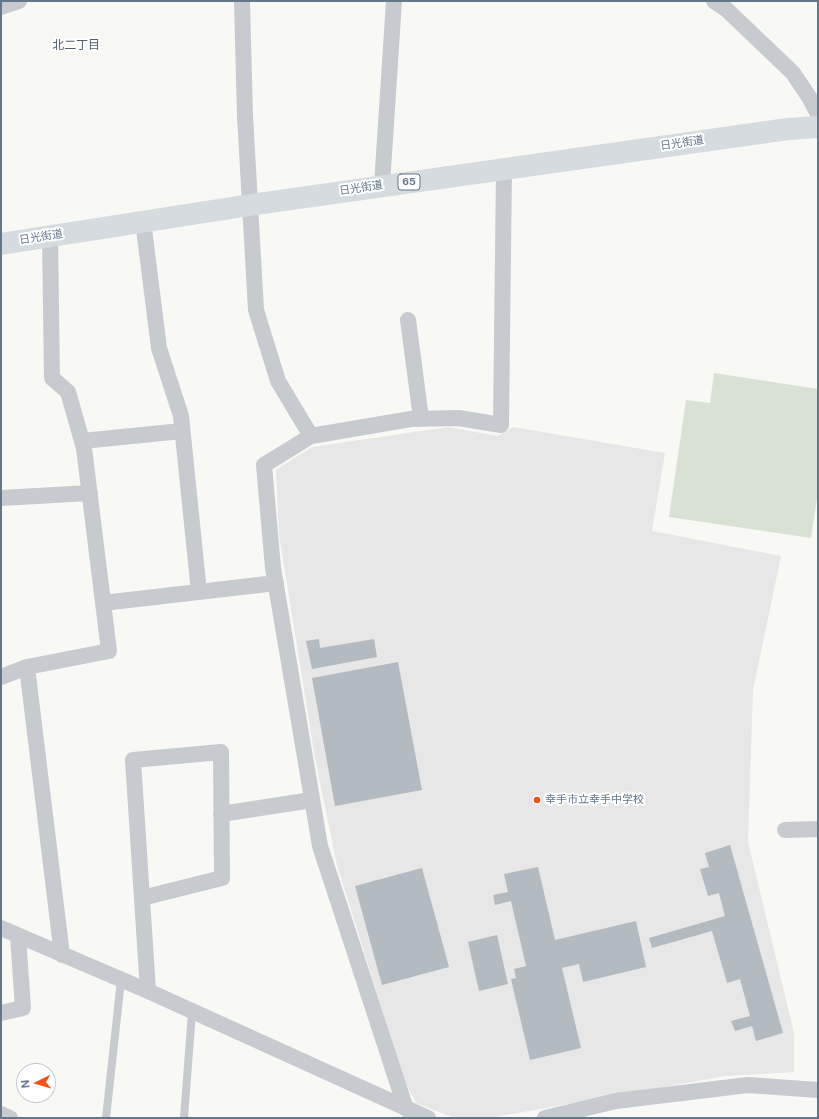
<!DOCTYPE html>
<meta charset="utf-8">
<style>
body{margin:0}
#map{position:relative;width:819px;height:1119px;overflow:hidden;background:#f8f8f5;font-family:"Public Sans",sans-serif}
canvas{display:block}
.frame{position:absolute;inset:0;border:2px solid #647789;pointer-events:none}
.north{position:absolute;left:16px;top:1063px;width:40px;height:40px;box-sizing:border-box;background:#fff;border:1px solid #c1c9d0;border-radius:50%;rotate:265deg;font-size:11px;font-weight:700;line-height:16px;text-align:center;color:#647789}
.north::after{content:'';display:block;margin:auto;width:14px;height:18px;background:#f65317;clip-path:polygon(50% 0,100% 100%,50% 72%,0 100%)}
</style>
<div id="map">
<canvas width="819" height="1119"></canvas>
<div class="frame"></div>
<div class="north">N</div>
</div>
<script>
const g = document.querySelector('canvas').getContext('2d');
g.lineJoin = 'round';
function fill(path, color) { g.fillStyle = color; g.fill(path, 'evenodd'); }
function stroke(path, color, width, dash) { g.strokeStyle = color; g.lineWidth = width; g.lineCap = dash ? 'butt' : 'round'; g.setLineDash(dash || []); g.stroke(path); }
function drawText(font, color, halo, rows, align = 'center') {
  g.font = font + ' "Public Sans","Noto Sans JP",sans-serif'; g.lineWidth = 4; g.setLineDash([]); g.textBaseline = 'middle'; g.strokeStyle = halo; g.fillStyle = color; for (const [text, x, y, turn = 0] of rows) {
    g.save(); g.translate(x, y); g.rotate((+turn || 0) * Math.PI / 180); g.textAlign = isNaN(turn) ? turn : align; if (halo) g.strokeText(text, 0, 0); g.fillText(text, 0, 0); g.restore();
  }
}
fill(new Path2D(`
 M448,427L498,436L513,427L665,453L652,531L781,556L753,690L748,842L794,1033V1072L726,1076L489,1118H455L416,1103L404,1080L337,865L315,758L279,534L276,470L312,447Z`), '#e6e7e6');
fill(new Path2D(`
 M714,373L818,389V492L811,538L669,517L686,400L710,403Z`), '#d9e1d5');
fill(new Path2D(`
 M319,639L320,648L374,639L377,657L312,669L306,641Z
 M398,662L422,790L335,806L312,678Z
 M730,845L783,1033L756,1041L752,1026L735,1031L731,1021L750,1016L740,979L727,983L712,931L652,948L649,938L725,916L719,893L708,896L700,869L709,867L705,853Z
 M538,867L555,940L636,921L646,967L583,982L579,964L562,968L581,1048L530,1060L511,979L516,978L514,969L526,966L511,901L495,905L493,895L508,892L504,874Z
 M422,868L449,967L382,985L355,886Z
 M497,935L508,984L479,991L468,942Z`), '#b3bac0');
stroke(new Path2D(`
 M106,1118L121,980
 M184,1118L192,1012`), '#c7cbcf', 8);
stroke(new Path2D(`
 M242,1L245,116L256,310L278,381L311,436L411,419L459,418L501,425L504,169
 M714,1L726,9L793,73L809,97L818,114
 M1,7L19,1
 M382,185L394,1
 M143,221L159,348L181,416L199,592
 M408,320L421,418
 M311,436L264,465L273,568L320,846L406,1109
 M82,441L182,431
 M1,498L90,493
 M103,603L276,583
 M27,667L62,955
 M1,677L27,667L109,651L84,448L68,392L52,378L50,235
 M221,814L312,800
 M785,830L818,829
 M142,898L222,878L221,752L133,760L148,991
 M1,928L148,991L428,1118
 M1,1013L23,1008L18,936
 M1,1114L10,1118
 M545,1118L616,1101L748,1085L818,1090`), '#c7cbcf', 16);
stroke(new Path2D(`
 M1,244L250,205L788,129L818,127`), '#d6dbdf', 22);
for (const [x, y, r, color] of [
 [537,800,4,"#f65317"]
]) { const dot = new Path2D(); dot.arc(x, y, r, 0, 2 * Math.PI); g.fillStyle = color; g.fill(dot); stroke(dot, '#fff', 1.5); }
for (const [x, y, w] of [
 [409,182,22]
]) { const box = new Path2D(); box.roundRect(x - w / 2, y - 8, w, 16, 3); g.fillStyle = '#fff'; g.fill(box); stroke(box, '#647789', 1); }
drawText('bold 10px', '#647789', null, [
 ["65",409,182]
]);
drawText('11px', '#647789', '#fff', [
 ["日光街道",682,143,-8],
 ["日光街道",361,188,-8],
 ["日光街道",41,237,-9]
]);
drawText('11px', '#647789', '#fff', [
 ["幸手市立幸手中学校",545,800]
], 'left');
drawText('12px', '#53616d', '#fff', [
 ["北二丁目",76,45]
]);
</script>
